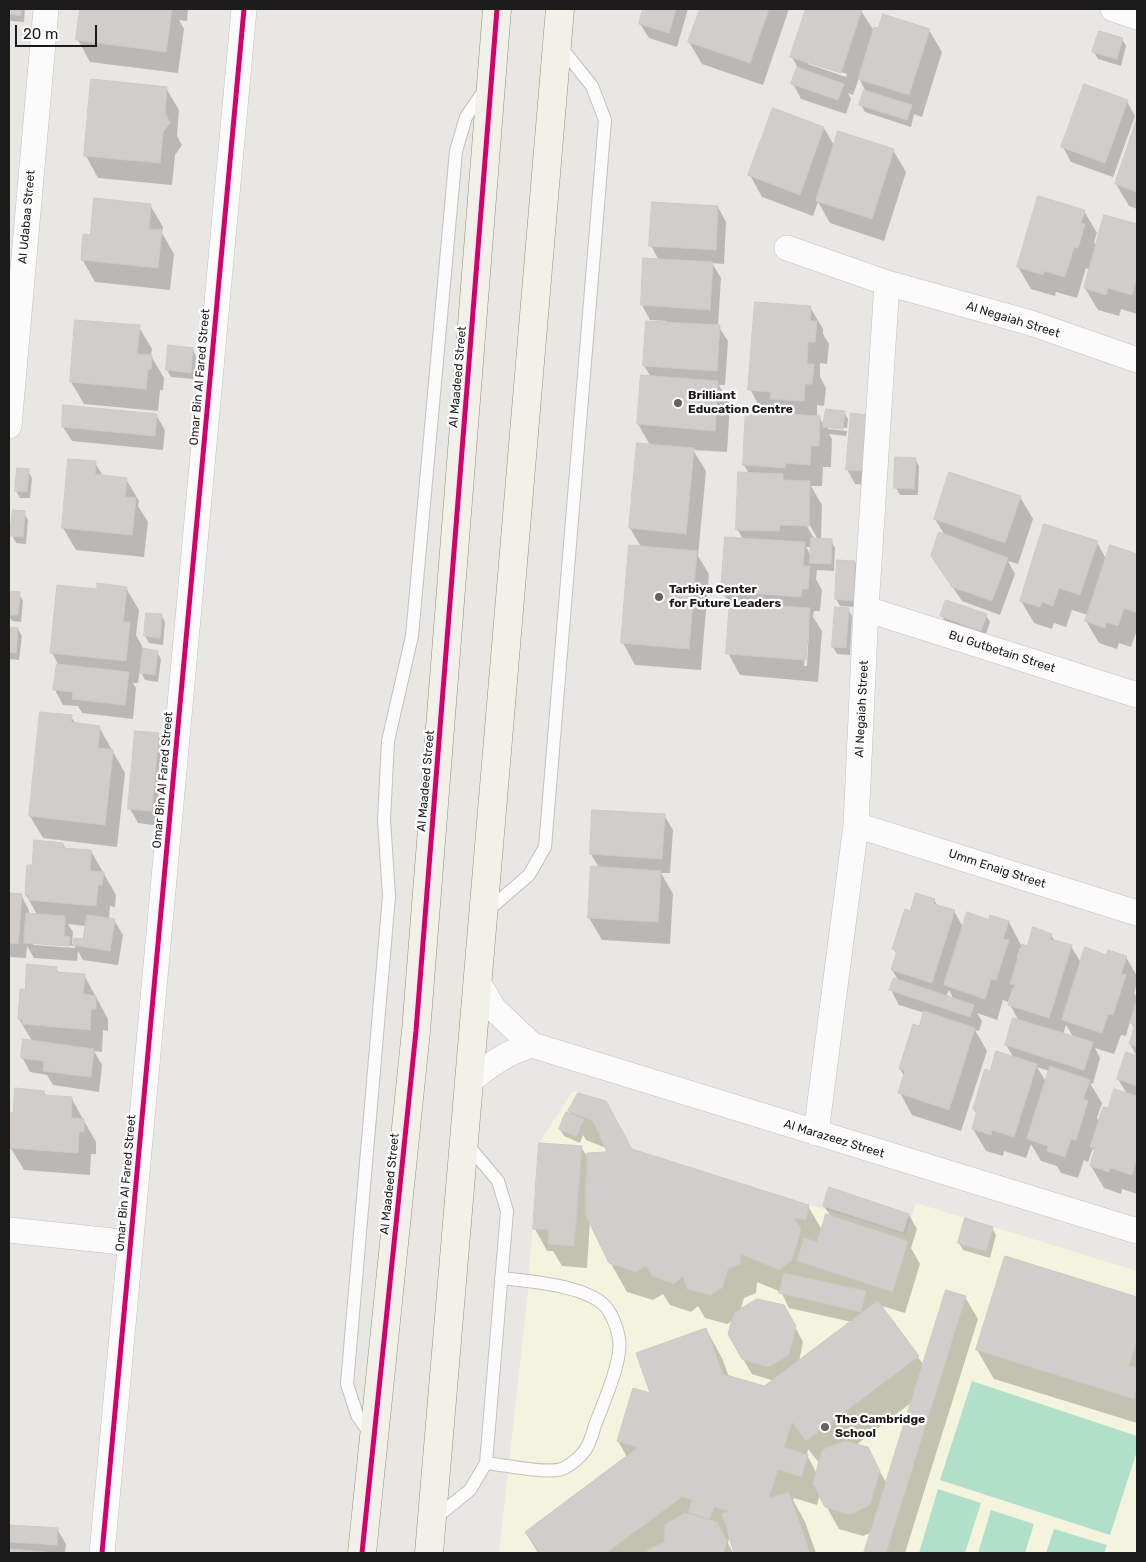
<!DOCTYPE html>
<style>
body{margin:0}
#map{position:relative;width:1146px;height:1562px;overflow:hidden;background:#e9e7e4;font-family:Rubik,sans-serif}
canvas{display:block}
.frame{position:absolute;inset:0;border:10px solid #1b1b1b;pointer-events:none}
.scale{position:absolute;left:15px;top:25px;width:82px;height:22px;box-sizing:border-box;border:2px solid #1b1b1b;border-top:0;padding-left:6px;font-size:15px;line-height:18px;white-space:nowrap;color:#1b1b1b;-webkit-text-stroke:4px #fff;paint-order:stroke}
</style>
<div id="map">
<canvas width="1146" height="1562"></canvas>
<div class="frame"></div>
<div class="scale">20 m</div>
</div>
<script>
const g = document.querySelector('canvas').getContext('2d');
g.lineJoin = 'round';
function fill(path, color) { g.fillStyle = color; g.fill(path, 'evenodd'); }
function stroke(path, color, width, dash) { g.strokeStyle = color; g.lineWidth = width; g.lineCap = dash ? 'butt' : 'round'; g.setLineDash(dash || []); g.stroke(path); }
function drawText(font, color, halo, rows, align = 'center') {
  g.font = font + ' Rubik,sans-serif'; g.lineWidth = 4.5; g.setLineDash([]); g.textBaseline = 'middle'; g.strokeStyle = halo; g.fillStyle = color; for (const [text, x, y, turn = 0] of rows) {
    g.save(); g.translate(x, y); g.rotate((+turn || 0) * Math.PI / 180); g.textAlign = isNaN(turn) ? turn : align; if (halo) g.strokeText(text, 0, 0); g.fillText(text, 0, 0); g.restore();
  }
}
fill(new Path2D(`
 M573,1091L606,1101L632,1149L906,1235L916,1203L1137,1271V1553H499L527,1301L539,1143Z`), '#f4f3de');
fill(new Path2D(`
 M972,1381L1137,1436V1451L1110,1535L940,1480Z
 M938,1489L981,1503L965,1553H919Z
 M991,1510L1034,1524L1025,1553H978Z
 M1054,1529L1107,1545L1104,1553H1046Z`), '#b0dfca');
fill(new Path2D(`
 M9,9H25L24,22L11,21L9,17Z
 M82,9H188L187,21L179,20L184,29L178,73L90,62L78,40Z
 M645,9H688L677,47L649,38L640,24Z
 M701,9H789L763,85L702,64L689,42Z
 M807,9H860L874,31L929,30L942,52L922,117L914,114L911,127L865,112L861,105L865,90L859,78L853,95L848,93L851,99L846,114L801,99L793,84L798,68L792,57ZM808,61L847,74L846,77L808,64Z
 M1122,39L1126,46L1121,66L1098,59L1094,52Z
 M166,88L179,110L177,136L182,145L175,155L172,185L98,178L86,156Z
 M1127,101L1135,116L1113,177L1071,162L1063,147Z
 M1137,122V209L1129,206L1116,184Z
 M824,128L835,147L893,150L906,172L884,241L830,223L818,202L813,216L762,197L750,175Z
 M150,205L163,227L162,233L174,254L170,290L95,282L82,259L91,236Z
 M718,207L726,222L724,264L712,263L721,278L718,326L728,341L725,385H719L730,404L727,452L693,450L706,471L698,556L709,574L701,670L635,665L623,643L641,547L630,528L650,445L638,424L642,376L651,377L644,366L666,321L650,320L642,305L659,260L651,246Z
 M1084,211L1097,233L1094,242L1097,247L1105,216L1137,225V314L1121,309L1119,316L1098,310L1085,288L1090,270L1086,268L1077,298L1056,292L1055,296L1031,289L1018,267Z
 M810,307L823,329V334L829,344L827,364L820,363V377L826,388L824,406L817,405V417H819L825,427L844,412L848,419L847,428L828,426V429L847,431L846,436L829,434L832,439L831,467H823L822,486H811L822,505L821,540L831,541L835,548L834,571L817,570L816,579L822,590L820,611H814L813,617L822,631L818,682L740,675L728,653L731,606L722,591L743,539L737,529L749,474L744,465L747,408H760L750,389ZM807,520L818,540H815L804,521ZM806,547H812L811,556ZM807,628H809L807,666H804Z
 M77,321L139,327L152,349L151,356L164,378L163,390H160L158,411L84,404L71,382Z
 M192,349L196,356L194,379L171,377L167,370Z
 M156,415L165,430L163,450L72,441L63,427Z
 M866,416L870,485L855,484L847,469Z
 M915,459L919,466L918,495H900L896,488Z
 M95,463L103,476L126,479L139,501L138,506L148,522L144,557L76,550L63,528Z
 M28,471L32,478L30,498H20L16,491Z
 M1020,497L1033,519L1018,564L1008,561L1015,574L1000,615L962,601L941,570L932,555L945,536L935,519Z
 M24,513L28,520L26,544L16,543L12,535Z
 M1097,542L1106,559L1110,546L1137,555V630L1131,647L1119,643L1117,649L1099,643L1086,621L1088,615L1072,610L1066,627L1054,623L1052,629L1034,623L1021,601Z
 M838,561L855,562L859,569L856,607L840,606L836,599Z
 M126,588L139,610L136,635L142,646V649L157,652L161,659L158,682L145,680L140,670L138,683H133L136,688L133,719L82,713L78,706L63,705L55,690L58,664L52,653L98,590Z
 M10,592L19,594L23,601L21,622L12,621L9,615Z
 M836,609H848L852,616L850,655L837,654L833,647Z
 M161,615L165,622L163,645L149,643L145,636Z
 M986,615L990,622L985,637L946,623L942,616Z
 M9,628L18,629L22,636L19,660L9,659Z
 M71,717L76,724L99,727L125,773L117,847L43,838L30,816Z
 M158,735L167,749L160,826L138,823L130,809Z
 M593,811L664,815L673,830L670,873H661L673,894L670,944L602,940L589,918L599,868L591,854Z
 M63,844L66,849L91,851L116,895L115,907L110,906L109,919L114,920L123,935L118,965L83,960L78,951L77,961L34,958L27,946L26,958L9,957V894L21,895L29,910V915L38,916L26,895L33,867ZM68,924L86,926L84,941L72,944L73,932ZM33,942L75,946V948L33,945Z
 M934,900L938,906L954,911L964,929L990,921L1009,922L1021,945L1028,947L1051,935L1055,941L1071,946L1081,963L1107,956L1126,957L1137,976V983L1134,993L1137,998V1057L1130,1044L1135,1029L1130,1021L1126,1036L1121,1035L1114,1054L1095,1048L1100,1058L1093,1084L1090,1083L1102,1103L1097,1118L1100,1123L1109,1110L1127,1094L1118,1079L1126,1054L1137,1058V1194L1122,1189L1121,1194L1104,1188L1091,1166L1095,1153L1093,1148L1088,1162L1084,1160L1078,1178L1061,1173L1057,1166L1041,1161L1031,1144L1026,1158L1004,1151L1003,1156L986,1151L973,1129L977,1115L974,1109L991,1072L1014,1058L1006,1045L1019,1021L1010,1005L1015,989L1013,988L1008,1002L1003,1000L997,1020L977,1013L982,1021L979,1031L975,1030L987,1051L961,1131L912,1115L900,1093L905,1077L900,1069L920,1027L925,1013L899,1005L891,990L899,981L892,970L897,955L894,949L911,912ZM1020,948H1022L1019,960L1017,957ZM949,990L954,1000L946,997ZM1066,1025L1074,1038L1063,1035ZM1037,1067L1049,1071L1046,1082Z
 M56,968L59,973L84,975L108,1019V1031L103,1030L102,1052L94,1051L102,1065L99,1092L53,1085L47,1075L30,1072L22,1057L32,1041L19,1019L26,991Z
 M44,1092L47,1097L72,1099L84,1121L96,1142V1154H91L90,1175L24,1170L9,1145V1114L14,1115Z
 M579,1094L632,1150L808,1206L822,1230L831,1217L824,1206L909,1215L917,1229L911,1248L920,1264L905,1313L879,1305L918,1357L924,1366L965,1297L978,1319L905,1553H865L872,1532L863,1536L839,1529L820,1495L817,1505L794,1498L793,1500L805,1522L816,1553H736L730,1535L728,1543L733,1553H538L526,1533L627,1457L618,1441L652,1395L706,1329L722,1358L729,1377L765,1388L774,1381L752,1374L743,1359L734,1320L727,1324L705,1318L698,1306L691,1312L670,1305L663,1294L653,1300L627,1292L610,1262L590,1221L587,1268L562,1266L553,1251H547L535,1229L581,1147L588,1158L609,1154L606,1148L586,1140L583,1135L580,1143L564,1136L560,1129L572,1116L569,1111ZM757,1282L781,1292L789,1308L852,1322L799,1362L803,1342L792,1321L740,1311L744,1298L756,1293ZM912,1402L887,1484L867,1449L856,1445ZM808,1449L820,1464L817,1474L807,1455Z
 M992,1228L996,1235L990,1258L963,1250L959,1243Z
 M1006,1257L1137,1298V1423L994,1379L977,1350Z
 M9,1526L57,1529L66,1544L65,1553H9Z`), '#0003');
const building = new Path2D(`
 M9,9H21V16L9,14Z
 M80,9H172L166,52L76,40Z
 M643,9H676L669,33L639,24Z
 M700,9H769L750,63L688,42Z
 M806,9H862L841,73L790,57Z
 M883,14L930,29L909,95L858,79L874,27L878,28Z
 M1099,31L1123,38L1117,59L1092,52Z
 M797,67L844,84L838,100L791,84Z
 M91,79L167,87L165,113L170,123L163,132L160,163L84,156Z
 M1084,84L1128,100L1105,163L1061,147Z
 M864,90L912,105L907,120L859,105Z
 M773,108L824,127L800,195L748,175Z
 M1137,119V192L1115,184Z
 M838,131L894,149L872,219L816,201Z
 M1038,196L1085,210L1081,223L1085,224L1078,248L1074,247L1065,277L1044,271L1043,275L1017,267Z
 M94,198L151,204L149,229L162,230L158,268L81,260L83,234L90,235Z
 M652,202L718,206L716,250L649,246Z
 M1104,215L1137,224V275L1132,295L1108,288L1106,295L1084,288Z
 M643,258L713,262L710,310L641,305Z
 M755,302L811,306L810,321H817L815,342H808L807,364H814L812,384H805L804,401L770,399L771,392L748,390Z
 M75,320L140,325L137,354L152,355L151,369H148L146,389L70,382Z
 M646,321L720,325L717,371L643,366Z
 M168,345L193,348L191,373L166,370Z
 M641,375L718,381L715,431L637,424Z
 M63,405L157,414L155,436L62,427Z
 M746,406L790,408L789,414L820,416L819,446H811L810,465L785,463V468L743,465Z
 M826,409L845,411L843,429L823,427Z
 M851,413L867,415L862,471L846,470Z
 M637,443L694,448L686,534L629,528Z
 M895,457L916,458L914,489L894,488Z
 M68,459L96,461L95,474L127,478L125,497L136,498L132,535L62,528Z
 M17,468L29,469L27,492L15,491Z
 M738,472L783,474V480L810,481L809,526L780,525L779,531L736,530Z
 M949,472L1021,496L1005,543L934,519Z
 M13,510L25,511L23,537L10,536Z
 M1044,524L1098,541L1080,595L1059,588L1053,606L1042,602L1040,607L1020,601Z
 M939,532L1008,558L992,601L952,587L931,556Z
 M725,537L805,542L803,566H810L808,589H802L801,597L721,591Z
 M811,538L832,539L831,564L810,563Z
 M629,545L697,551L689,649L621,643Z
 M1110,545L1137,554V613L1124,608L1118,626L1106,622L1105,628L1085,621Z
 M837,560L855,561L853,601L835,599Z
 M97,583L127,587L123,622H130L126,661L50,653L57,585L97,589Z
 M9,591L20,592L18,615H9Z
 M946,600L987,614L981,631L940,616Z
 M730,602L810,608L806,660L726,654Z
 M835,607L849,608L846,648L832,647Z
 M146,613L162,614L160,638L144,636Z
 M9,627L18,628L16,653L9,652Z
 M143,648L158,651L155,675L140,673Z
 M57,664L129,672L125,705L72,699L73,692L53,690Z
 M40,712L72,715L71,722L100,726L98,748L113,750L105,825L29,816Z
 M135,731L159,733L152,811L128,809Z
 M592,810L665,814L662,859L590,854Z
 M34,840L63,843V848L91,850L90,871L104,872L102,885H98L96,906L29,900V895H25L27,865H32Z
 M591,866L661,871L658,922L588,918Z
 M9,893L22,894L18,944L9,943Z
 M916,893L935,899L933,904L955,910L932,983L891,970L897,951L892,949L905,909L910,911Z
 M967,912L989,920L990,915L1009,921L1003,939L1009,940L996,980L991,979L985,999L944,985Z
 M26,913L65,916L64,936L70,937L69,946L24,943Z
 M87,915L115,919L110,951L73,945L74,938L83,939Z
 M1033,927L1052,934L1050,939L1072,945L1049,1018L1008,1005L1015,985L1010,984L1022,944L1027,946Z
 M1085,947L1106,955L1108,950L1127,956L1121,974L1126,975L1113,1015L1108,1014L1102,1033L1062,1020Z
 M27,964L57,967L56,972L85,974L83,994L96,996V1009H91L90,1030L22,1024V1019H18L20,989H25Z
 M894,978L974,1005L970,1017L889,990Z
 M1137,999V1047L1129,1044L1135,1025L1130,1023Z
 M924,1011L975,1028L949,1110L898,1093L905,1071L899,1069L913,1024L919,1026Z
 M1013,1018L1093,1042L1084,1070L1005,1045Z
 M23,1039L94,1049L91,1077L43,1071L44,1061L21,1058Z
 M996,1051L1037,1064L1014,1137L992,1130L991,1135L972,1129L977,1111L973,1109L985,1069L990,1071Z
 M1126,1052L1137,1056V1086L1117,1079Z
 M1050,1066L1090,1080L1083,1099L1088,1101L1076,1140L1071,1139L1065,1157L1047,1151L1048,1146L1027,1139Z
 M15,1088L44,1091V1095L72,1097L71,1118L84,1119V1132H79L78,1153L10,1148L11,1144H9V1113H13Z
 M1114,1089L1137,1096V1157L1132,1175L1110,1168L1109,1172L1090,1166L1095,1148L1090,1147L1103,1107L1108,1108Z
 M578,1093L606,1101L632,1149L809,1205L806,1220L794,1218L801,1229L792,1260L779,1270L741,1254L740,1264L728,1269L722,1288L710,1295L687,1289L683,1276L674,1284L652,1276L646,1266L636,1272L609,1263L585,1214L587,1153L607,1152L593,1121L568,1111Z
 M566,1112L584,1119L576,1137L559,1129Z
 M539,1143L582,1146L574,1246L548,1244L549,1230L533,1229Z
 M829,1187L909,1214L903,1232L823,1206Z
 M826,1214L908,1241L893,1292L797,1261L804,1238L817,1242Z
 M965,1218L993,1227L986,1252L958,1243Z
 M1005,1256L1137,1297V1339L1129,1366L1137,1368V1387L1134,1399L976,1350Z
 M784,1273L866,1291L861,1312L779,1293Z
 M946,1290L966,1296L886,1553H864Z
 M757,1299L784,1305L796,1326L789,1355L768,1367L742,1359L728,1334L734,1313Z
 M878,1301L919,1356L806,1441L792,1422L784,1447L808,1455L801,1477L778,1469L769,1498L789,1492L810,1553H734L722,1514L729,1511L714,1507L710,1519L688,1512L692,1500L682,1497L606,1553H540L525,1532L636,1449V1447L617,1441L633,1388L650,1393L636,1353L706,1328L723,1374L764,1386Z
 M845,1441L868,1447L880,1471L870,1505L850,1515L825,1507L813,1484L822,1450Z
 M685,1513L717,1522L727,1541L723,1553H648L647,1550L664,1542L665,1525Z
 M9,1525L58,1528L57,1545L9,1542Z
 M9,1549L46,1552V1553H9Z`);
fill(building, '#d0cdcb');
stroke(building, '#ccc9c5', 1);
const lane = new Path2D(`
 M486,912L529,875L545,847L605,120L592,86L559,45
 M371,1435L357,1415L347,1384L389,896L384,820L388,741L412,636L456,151L466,117L485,89
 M486,1463C505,1465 545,1474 562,1469C570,1466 583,1455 587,1447C591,1440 593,1432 595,1425C603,1404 623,1360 619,1338C617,1327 611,1311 603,1304C581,1285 529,1281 501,1278
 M434,1519L470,1490L486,1463L507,1211L498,1181L467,1144`);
const street = new Path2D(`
 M1113,9L1137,17
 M787,248L887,283L1031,323L1137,360
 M9,426L46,9
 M866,609L1137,695
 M856,825L1137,913
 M477,981L494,1009L532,1045L1137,1231
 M468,1082C492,1064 503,1054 532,1045
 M816,1133L856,825L866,609L887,283
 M9,1230L131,1243
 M102,1553L244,9`);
const secondary = new Path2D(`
 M362,1553L416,1031L497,9
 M429,1553L560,9`);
stroke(lane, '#c2c1c0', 14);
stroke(street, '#c2c1c0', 26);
stroke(secondary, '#90917d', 29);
stroke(lane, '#fcfbfb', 12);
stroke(street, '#fcfbfb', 25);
stroke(secondary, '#f2f1e9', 28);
stroke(new Path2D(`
 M102,1553L244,9
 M362,1553L416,1031L497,9`), '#d6006c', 5);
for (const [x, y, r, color] of [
 [678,403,5,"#636261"],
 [659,597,5,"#636261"],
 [825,1427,5,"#636261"]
]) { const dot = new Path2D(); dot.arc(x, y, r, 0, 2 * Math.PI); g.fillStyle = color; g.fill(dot); stroke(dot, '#fff', 2); }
drawText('12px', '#1b1b1b', '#fff', [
 ["Al Udabaa Street",27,217,-85],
 ["Al Negaiah Street",1013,320,17],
 ["Omar Bin Al Fared Street",200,377,-85],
 ["Al Maadeed Street",458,377,-85],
 ["Bu Gutbetain Street",1002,652,18],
 ["Al Negaiah Street",862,709,-87],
 ["Omar Bin Al Fared Street",163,780,-85],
 ["Al Maadeed Street",426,781,-85],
 ["Umm Enaig Street",997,869,18],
 ["Al Marazeez Street",834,1139,17],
 ["Omar Bin Al Fared Street",126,1183,-85],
 ["Al Maadeed Street",390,1184,-84]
]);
drawText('bold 12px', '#1b1b1b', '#fff', [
 ["Brilliant",688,396],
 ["Education Centre",688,410],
 ["Tarbiya Center",669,590],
 ["for Future Leaders",669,604],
 ["The Cambridge",835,1420],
 ["School",835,1434]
], 'left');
</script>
